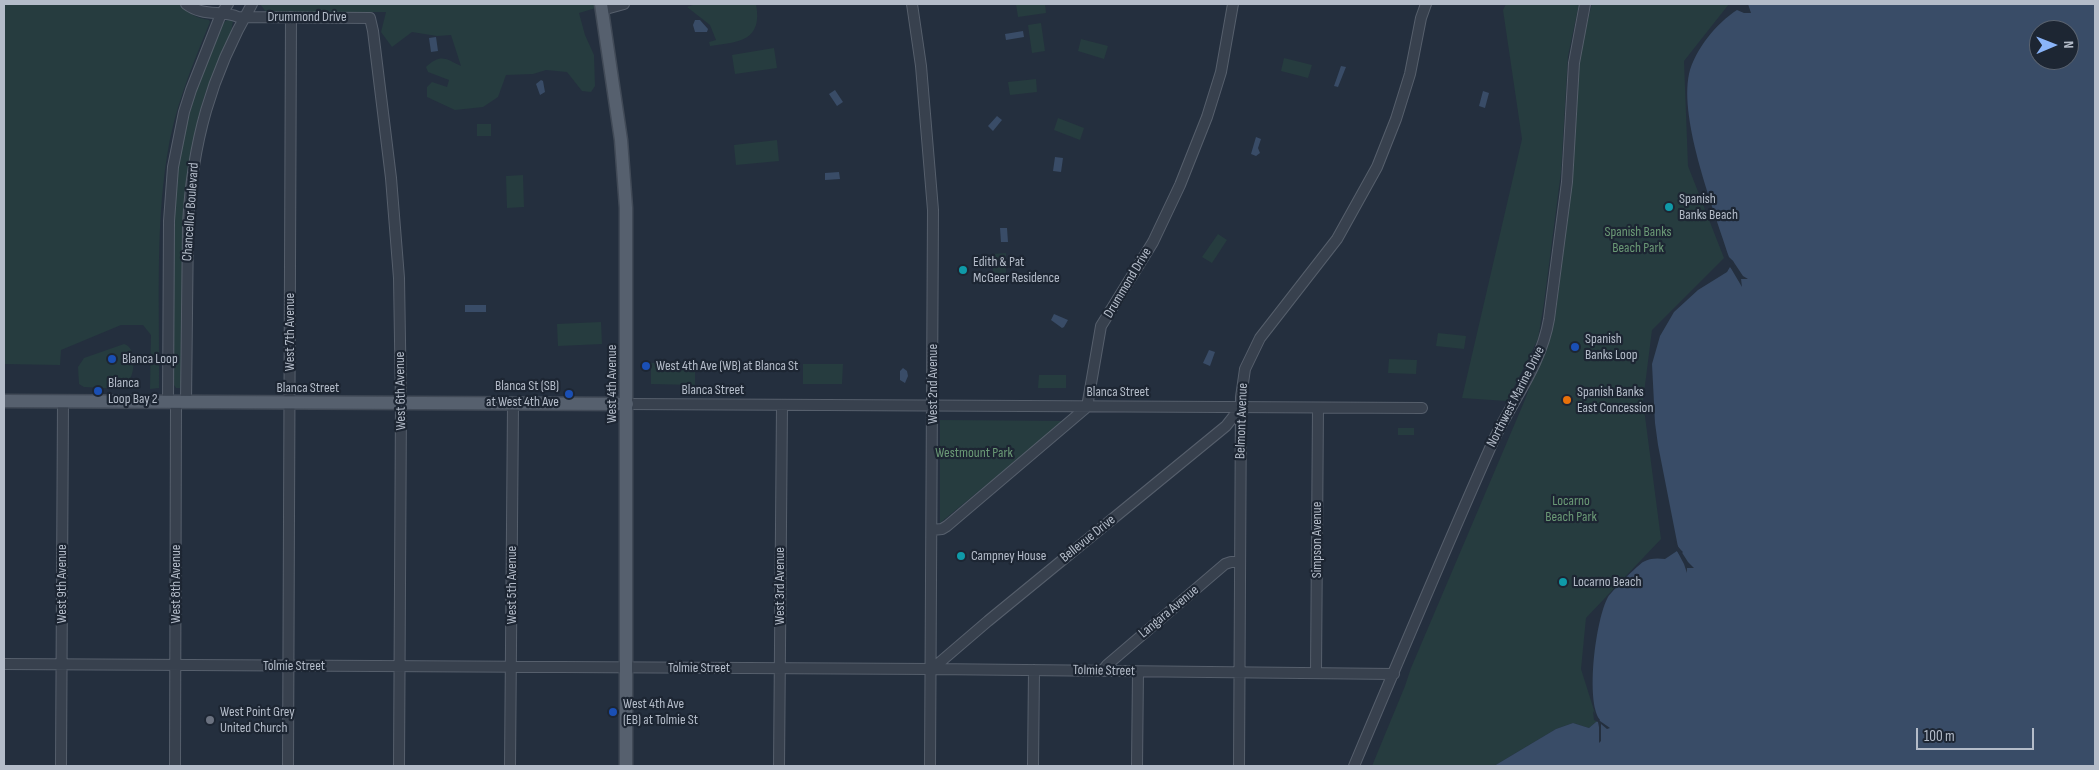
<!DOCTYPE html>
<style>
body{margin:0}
#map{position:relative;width:2099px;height:770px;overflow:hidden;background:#242f3e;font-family:"Sofia Sans Condensed",sans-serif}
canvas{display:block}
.frame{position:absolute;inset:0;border:5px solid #b4bcc9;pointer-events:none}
.north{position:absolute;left:2029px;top:20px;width:50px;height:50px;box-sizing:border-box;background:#1d2633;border:1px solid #59626f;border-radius:50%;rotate:89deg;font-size:14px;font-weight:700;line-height:20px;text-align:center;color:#b4bcc9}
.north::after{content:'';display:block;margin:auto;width:18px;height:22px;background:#8ab4f8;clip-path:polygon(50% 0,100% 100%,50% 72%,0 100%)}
.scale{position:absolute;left:1916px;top:728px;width:118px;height:22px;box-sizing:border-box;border:2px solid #b4bcc9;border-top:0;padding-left:6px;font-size:15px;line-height:18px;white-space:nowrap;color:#b4bcc9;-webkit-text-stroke:4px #1d2633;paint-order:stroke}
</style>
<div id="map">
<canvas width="2099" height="770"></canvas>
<div class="frame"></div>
<div class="north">N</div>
<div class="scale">100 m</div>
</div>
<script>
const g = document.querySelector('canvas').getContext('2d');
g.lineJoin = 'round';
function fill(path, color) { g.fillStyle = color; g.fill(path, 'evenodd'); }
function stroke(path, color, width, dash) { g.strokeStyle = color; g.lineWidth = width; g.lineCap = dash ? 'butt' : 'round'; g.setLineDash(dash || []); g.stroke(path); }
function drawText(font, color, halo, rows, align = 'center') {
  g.font = font + ' "Sofia Sans Condensed",sans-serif'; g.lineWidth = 4.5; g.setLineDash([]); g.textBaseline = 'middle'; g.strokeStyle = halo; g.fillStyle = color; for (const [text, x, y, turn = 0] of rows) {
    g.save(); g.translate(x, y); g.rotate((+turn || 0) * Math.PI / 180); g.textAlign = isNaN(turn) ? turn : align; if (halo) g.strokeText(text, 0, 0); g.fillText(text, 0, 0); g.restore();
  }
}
fill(new Path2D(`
 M4,4H179C188,13 196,18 209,20L210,22C192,66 174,109 167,156C155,232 160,311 159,388L150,389L151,335L143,325H121L61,350L60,365L4,364Z
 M260,4H609L579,13L585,35L594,55L595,86L591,92L582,91L567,72L546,70L533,74L506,75L498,97L483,107L455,110L427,97V87L432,82L447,87L449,80L428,72L426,67C441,53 446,59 461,66L451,35L437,36L412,32L392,47L381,32L386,12H266Z
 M696,4H756C763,41 739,42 710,46L709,42L716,40L710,25L687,7Z
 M1016,4H1045L1046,13L1018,17Z
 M1506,4H1579L1568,56L1561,172L1544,303L1538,339L1507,401L1462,398L1522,139L1503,10Z
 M1592,4H1729L1684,61L1688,166L1724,258L1652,330L1643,401L1661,539L1586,618L1581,669L1598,723L1596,722L1589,728L1573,723L1556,729L1494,766H1372L1405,686L1411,668L1524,402L1550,334L1556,311L1571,187L1578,59Z
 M229,19L233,21L231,32L206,91L198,118L186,187L182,377L180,388H176L174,385L172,369C173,298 168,223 180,153C187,119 196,87 209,55C213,44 219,23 229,19Z
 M1041,23L1045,51L1032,53L1028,25Z
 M1081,39L1108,46L1104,59L1078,51Z
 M774,48L777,68L735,74L732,55Z
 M1284,58L1312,65L1308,78L1281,71Z
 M1036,79L1037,92L1010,95L1008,82Z
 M1058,118L1084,128L1080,140L1054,130Z
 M477,124H491V136H477Z
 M777,140L779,161L736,165L734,145Z
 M523,175L524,207L507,208L506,176Z
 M1218,234L1227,240L1212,263L1202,257Z
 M1006,253V282H993V254Z
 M601,322L602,344L558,346L557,324Z
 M1438,333L1466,336L1464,349L1436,346Z
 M124,344C138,347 136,381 123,386C112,390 95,387 84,387L79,384L78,367L84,358Z
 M1389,359L1417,360L1416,374L1388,373Z
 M651,363H695V385L651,384Z
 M803,364H843L842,384H803Z
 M1039,375H1066V388H1038Z
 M940,420L1064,421L940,523Z
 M1398,428H1414V435H1398Z`), '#263c3f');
fill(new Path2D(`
 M1748,4H2095V766H1494L1556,729L1573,723L1589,728L1596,722L1600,720C1585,701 1596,618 1608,597C1611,592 1638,565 1643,562C1649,558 1658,558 1665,559L1677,551L1680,555L1683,552L1678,547L1658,445L1655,423L1652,364L1660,336L1674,312L1698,290L1727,272L1730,267L1736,272L1733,261L1729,257C1714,210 1679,121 1689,74C1695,49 1717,23 1737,10L1744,13H1751ZM2039,30H2069V60H2039Z
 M695,20H700L708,29L707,32H695L693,25Z
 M1023,31L1024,37L1006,40L1005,34Z
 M436,37L438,51L431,52L429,38Z
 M1341,66L1346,67L1338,87L1334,86Z
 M541,80L543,81L545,92L540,95L536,84Z
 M835,90L843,102L837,106L829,94Z
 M1483,91L1489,93L1485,108L1479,106Z
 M997,116L1002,120L993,131L988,126Z
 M1256,137L1261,139L1258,148L1260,153L1256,156L1251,154Z
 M1055,157L1063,158L1061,172L1053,171Z
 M839,172L840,179L825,180V173Z
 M1000,228H1007L1008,242H1001Z
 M465,305H486V312H465Z
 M1054,314L1068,320L1064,327L1062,328L1051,320Z
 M1209,350L1215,352L1210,366L1203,363Z
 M903,368L907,371L908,376L905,383L900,380V371Z`), '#394c67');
fill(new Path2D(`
 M1726,256L1733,261L1743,276L1748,279H1741L1742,287L1729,265L1735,268Z
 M1674,540L1688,562L1694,568H1687V573L1684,564L1676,549Z
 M1593,711L1600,721L1610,728L1607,729L1601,724V741L1599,743V727L1598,722L1594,720Z`), '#242f3e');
const minor = new Path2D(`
 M186,4C203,17 221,10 238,17L370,18L373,31L391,178L399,278L401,403L399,766
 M912,4L921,66L933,210L930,766
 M602,10L624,4
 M168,402L169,221L173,167L184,112L191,90L221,14L228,4
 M186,402L188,225C192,143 211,75 252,4
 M627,404L1422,408
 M932,530L942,529L947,526L1087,407L1101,326L1153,242L1180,185L1207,117L1221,72L1233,4
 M4,664L932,669L1394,674
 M932,669L988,621L1226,426L1241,407
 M1103,670L1107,665L1225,564L1231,562H1240
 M1316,672L1318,408
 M61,766L63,402
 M175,766L176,402
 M288,766L291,17
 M510,766L513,405
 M779,766L782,405
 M1033,766L1034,670
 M1137,766L1138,672
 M1239,766L1241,397L1245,369L1260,338L1337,239L1377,167L1396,119L1410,74L1421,18L1426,4
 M1354,766C1399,659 1444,552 1491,446C1510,403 1541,367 1549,319L1567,182L1574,63L1585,4`);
const major = new Path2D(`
 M601,4L621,140L626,208V766
 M4,401L627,404`);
stroke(minor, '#565f6c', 12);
stroke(major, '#414a57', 15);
stroke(minor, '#38414e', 10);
stroke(major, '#56606e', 12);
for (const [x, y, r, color] of [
 [1669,207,5,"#0f9aa8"],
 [963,270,5,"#0f9aa8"],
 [1575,347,5,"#1a4fb4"],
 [112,359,5,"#1a4fb4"],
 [646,366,5,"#1a4fb4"],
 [98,391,5,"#1a4fb4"],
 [569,394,5,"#1a4fb4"],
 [1567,400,5,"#e8710a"],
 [961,556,5,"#0f9aa8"],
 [1563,582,5,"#0f9aa8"],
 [613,712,5,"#1a4fb4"],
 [210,720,5,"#6b7280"]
]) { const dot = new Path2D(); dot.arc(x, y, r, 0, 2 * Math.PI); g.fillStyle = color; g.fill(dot); stroke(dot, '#1d2633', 2); }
drawText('14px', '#b4bcc9', '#1d2633', [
 ["Drummond Drive",307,17],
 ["Chancellor Boulevard",191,212,-86],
 ["Drummond Drive",1128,283,-59],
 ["West 7th Avenue",290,332,-90],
 ["West 4th Avenue",612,384,-90],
 ["West 2nd Avenue",933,384,-90],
 ["Blanca Street",308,388],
 ["Blanca Street",713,390],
 ["West 6th Avenue",401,391,-91],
 ["Blanca Street",1118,392],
 ["Northwest Marine Drive",1516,397,-63],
 ["Belmont Avenue",1242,421,-88],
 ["Bellevue Drive",1088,539,-39],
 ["Simpson Avenue",1317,540,-90],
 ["West 9th Avenue",62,584,-90],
 ["West 8th Avenue",176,584,-90],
 ["West 5th Avenue",512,585,-90],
 ["West 3rd Avenue",780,586,-90],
 ["Langara Avenue",1169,612,-40],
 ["Tolmie Street",294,666],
 ["Tolmie Street",699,668],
 ["Tolmie Street",1104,671,1]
]);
drawText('14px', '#b4bcc9', '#1d2633', [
 ["Spanish",1679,199],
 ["Banks Beach",1679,215],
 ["Edith & Pat",973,262],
 ["McGeer Residence",973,278],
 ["Spanish",1585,339],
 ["Banks Loop",1585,355],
 ["Blanca Loop",122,359],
 ["West 4th Ave (WB) at Blanca St",656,366],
 ["Blanca",108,383],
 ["Loop Bay 2",108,399],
 ["Blanca St (SB)",559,386,"right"],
 ["at West 4th Ave",559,402,"right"],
 ["Spanish Banks",1577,392],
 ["East Concession",1577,408],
 ["Campney House",971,556],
 ["Locarno Beach",1573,582],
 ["West 4th Ave",623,704],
 ["(EB) at Tolmie St",623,720],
 ["West Point Grey",220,712],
 ["United Church",220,728]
], 'left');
drawText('14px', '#6b9a76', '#1d2633', [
 ["Spanish Banks",1638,232],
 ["Beach Park",1638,248],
 ["Westmount Park",974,453],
 ["Locarno",1571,501],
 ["Beach Park",1571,517]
]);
</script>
